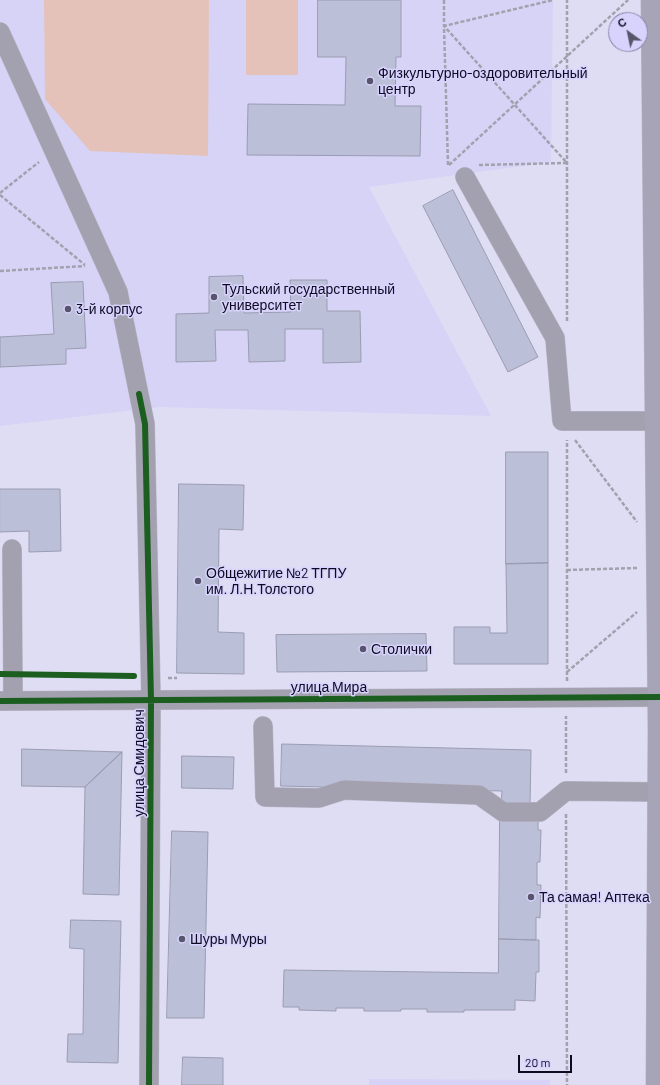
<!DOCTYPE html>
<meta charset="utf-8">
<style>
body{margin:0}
#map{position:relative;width:660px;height:1085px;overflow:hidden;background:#dfddf3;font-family:Barlow,sans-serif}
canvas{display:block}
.north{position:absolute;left:608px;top:12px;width:40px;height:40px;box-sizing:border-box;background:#d7d3fd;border:1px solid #8783a5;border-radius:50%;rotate:327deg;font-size:11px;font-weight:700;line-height:16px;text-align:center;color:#0f0a22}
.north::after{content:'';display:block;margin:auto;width:14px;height:18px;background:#58546b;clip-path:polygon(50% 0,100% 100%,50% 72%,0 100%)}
.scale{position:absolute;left:518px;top:1055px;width:54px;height:18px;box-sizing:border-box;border:2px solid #0f0a22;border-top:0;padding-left:5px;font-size:12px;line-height:14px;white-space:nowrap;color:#0f0a22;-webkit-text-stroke:3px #d7d3fd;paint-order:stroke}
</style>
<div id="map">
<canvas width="660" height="1085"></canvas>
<div class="north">С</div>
<div class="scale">20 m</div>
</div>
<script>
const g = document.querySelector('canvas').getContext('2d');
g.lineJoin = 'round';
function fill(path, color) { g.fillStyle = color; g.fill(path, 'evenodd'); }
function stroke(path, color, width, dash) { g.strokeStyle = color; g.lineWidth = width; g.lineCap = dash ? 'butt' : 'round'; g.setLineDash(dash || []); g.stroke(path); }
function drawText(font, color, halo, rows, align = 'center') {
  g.font = font + ' Barlow,sans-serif'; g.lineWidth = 3; g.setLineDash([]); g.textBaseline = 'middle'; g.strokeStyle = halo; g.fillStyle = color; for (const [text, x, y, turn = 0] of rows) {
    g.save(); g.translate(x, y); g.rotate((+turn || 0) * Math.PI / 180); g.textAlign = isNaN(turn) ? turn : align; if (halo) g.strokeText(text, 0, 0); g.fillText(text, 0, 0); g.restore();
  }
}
fill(new Path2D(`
 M0,0H553L551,162L369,187L491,416L160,407L0,426Z
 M369,1079L550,1080V1085H369Z`), '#d6d3f6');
fill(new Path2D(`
 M44,0H209L208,156L90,151L45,99Z
 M246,0H298V75H246Z`), '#e4c2b9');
const building = new Path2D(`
 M318,0H401V57H396L395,106H421L420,156L247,155L248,104L345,105L346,57H318Z
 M453,190L538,357L508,372L423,206Z
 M243,276L244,313L291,312L290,280H327V311H360L361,362L323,363V329H285V361L249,362L248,330H215L216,361L176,362V314L209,313V277Z
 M83,282L86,348L66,349V364L0,367V337L54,334L51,283Z
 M506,452H548V563L506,564Z
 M179,484L244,485L243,530L219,529L218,632L244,633V674L177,673Z
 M0,489H60L61,551L29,552V531L0,532Z
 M548,563V664H454V627H490V633H507L506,564Z
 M426,634L427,671L277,672L276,635Z
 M282,744L531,750L530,806L501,805L502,791L281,786Z
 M22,749L122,752L85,787L22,786Z
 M122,752L119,895L83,894L85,787Z
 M182,756L234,757L233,789L182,788Z
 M500,818H538V830H541L540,862H537V885H541L540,918L536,917V940L499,939Z
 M172,831L208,832L204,1018H167Z
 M71,920L121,921L118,1063L67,1062L68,1034H83L84,949L70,948Z
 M499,939L539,940V972H536L535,1001L515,1000V1010H464V1012H427V1009H401V1011H364V1008H336V1011L299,1010V1007H283L284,970L498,973Z
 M183,1057L223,1058V1085H182Z`);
fill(building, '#bcbfd8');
stroke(building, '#9a9cb2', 1);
const minor = new Path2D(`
 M0,32L118,292L145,424L151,700L149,1085
 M465,177L555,338L562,421H657
 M12,549L13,701
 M0,701L659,697
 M263,726L265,797L319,798L344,790L479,795L503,812H540L566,791L658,792`);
const major = new Path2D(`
 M652,0L659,730L657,1085`);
stroke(minor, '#bbb9cc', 20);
stroke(major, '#bbb9cc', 23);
stroke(new Path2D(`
 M444,0V26L567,163
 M448,165L444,26L553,0
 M449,165L628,0
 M479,165L566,163
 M0,193L39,162
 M0,195L85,265
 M0,271L85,266
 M567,321V0
 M575,440L637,522
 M567,570L637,568
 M567,672L637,612
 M30,675L133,676
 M168,678H177
 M567,681V440
 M566,773V716
 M566,814L567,1085`), '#a2a1ae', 2.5, [4, 2]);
stroke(minor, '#a3a1af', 19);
stroke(major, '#a6a4b6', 22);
stroke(new Path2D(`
 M139,394L145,424L151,700L149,1085
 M0,674L134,676
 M0,701L659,697`), '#1b5e20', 6);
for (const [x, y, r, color] of [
 [370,81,4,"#58546b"],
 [214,297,4,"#58546b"],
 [68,309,4,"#58546b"],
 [198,581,4,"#58546b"],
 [363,649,4,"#58546b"],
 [531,897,4,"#58546b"],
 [182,939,4,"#58546b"]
]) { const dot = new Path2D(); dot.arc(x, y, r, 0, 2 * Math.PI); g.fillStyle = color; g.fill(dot); stroke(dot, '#d7d3fd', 1.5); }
drawText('14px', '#0f0a22', '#d7d3fd', [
 ["Физкультурно-оздоровительный",378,73],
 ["центр",378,89],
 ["Тульский государственный",222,289],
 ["университет",222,305],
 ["3-й корпус",76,309],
 ["Общежитие №2 ТГПУ",206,573],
 ["им. Л.Н.Толстого",206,589],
 ["Столички",371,649],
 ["Та самая! Аптека",539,897],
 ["Шуры Муры",190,939]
], 'left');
drawText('14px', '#0f0a22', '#d7d3fd', [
 ["улица Мира",329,687],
 ["улица Смидович",139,763,-90]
]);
</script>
